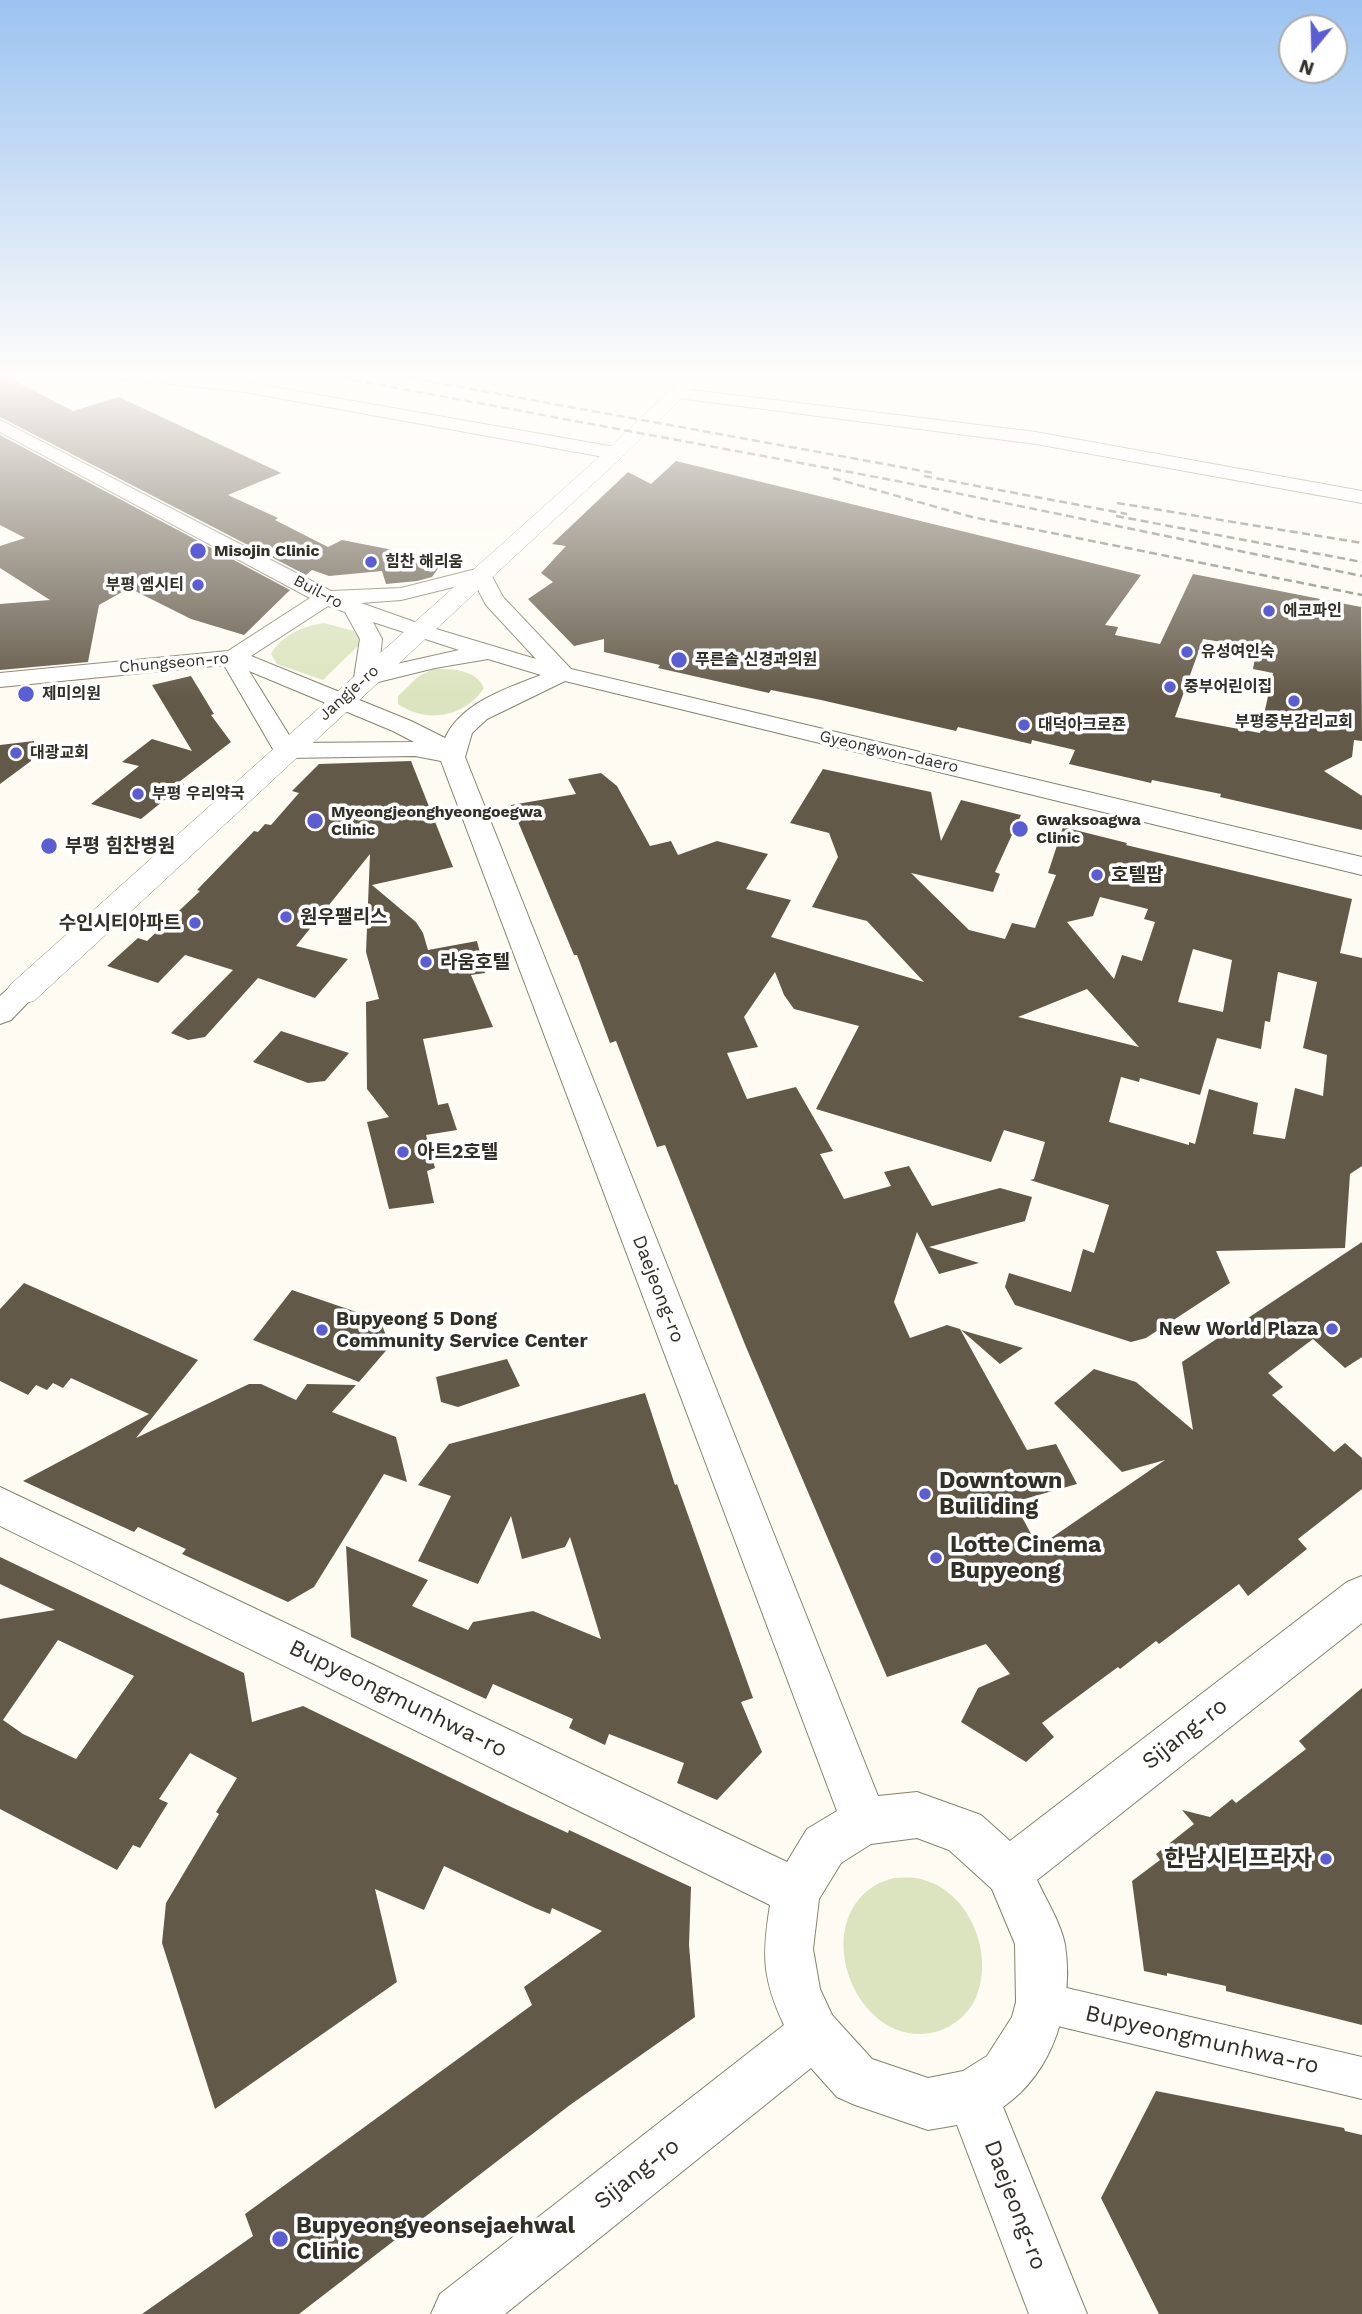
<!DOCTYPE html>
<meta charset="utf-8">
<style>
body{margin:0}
#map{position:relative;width:1362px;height:2314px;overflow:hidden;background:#fefbf3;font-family:"Work Sans",sans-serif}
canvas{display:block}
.north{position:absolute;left:1278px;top:14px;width:70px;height:70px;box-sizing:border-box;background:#fff;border:2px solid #adaca9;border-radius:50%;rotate:199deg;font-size:19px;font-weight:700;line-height:28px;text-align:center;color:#322f27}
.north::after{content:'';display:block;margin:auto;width:24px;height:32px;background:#5b5dd5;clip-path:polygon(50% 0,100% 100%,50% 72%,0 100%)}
</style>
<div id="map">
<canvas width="1362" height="2314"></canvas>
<div class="north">N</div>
</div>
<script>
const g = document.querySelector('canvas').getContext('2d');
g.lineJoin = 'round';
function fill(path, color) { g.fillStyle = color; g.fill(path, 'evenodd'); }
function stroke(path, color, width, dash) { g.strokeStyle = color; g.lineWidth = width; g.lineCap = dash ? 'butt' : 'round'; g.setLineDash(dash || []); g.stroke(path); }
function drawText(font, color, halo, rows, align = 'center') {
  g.font = font + ' "Work Sans","Noto Sans KR",sans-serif'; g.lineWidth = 7; g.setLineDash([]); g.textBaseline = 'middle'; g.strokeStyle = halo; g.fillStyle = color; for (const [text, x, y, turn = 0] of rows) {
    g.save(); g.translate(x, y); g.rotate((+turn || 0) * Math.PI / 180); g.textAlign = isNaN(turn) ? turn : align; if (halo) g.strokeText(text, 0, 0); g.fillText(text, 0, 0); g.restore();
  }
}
fill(new Path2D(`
 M324,623L354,631L360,639L358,646L323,680L277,664L271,654C282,635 303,626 324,623Z
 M434,669C452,669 476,669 484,688C465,717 426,724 398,704V696L419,676Z
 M894,1878C901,1878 909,1877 915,1878C966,1885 995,1950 977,1995C970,2013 954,2027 935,2032C859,2051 808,1928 874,1886C880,1882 888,1880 894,1878Z`), '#dbe4be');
fill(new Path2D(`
 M0,373L73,411L119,397L281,473L228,495L278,518L275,520L328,547L342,540L444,560L432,577L417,581L386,584L382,571L329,576L312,570L306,575L0,417Z
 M0,435L290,590L244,635L191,619L129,588L99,605L88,662L0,670V604L50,600L0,568V546L25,538L0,525Z
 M676,461L1141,575L1105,625L1118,627L1115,635L1160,644L1193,574L1361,607L1362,741L1354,740L1352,757L1324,771L1362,796V830L1220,797L1221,794L1152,780L1151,783L1069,764L1075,750L1032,740L1031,744L958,727L956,731L821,700L771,690L769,693L658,668L660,665L604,652V639L574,646L528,599L553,582L541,573L566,546L552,544L628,472L651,484ZM1203,639L1252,647L1250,657L1255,658L1253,669L1273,673L1260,733L1175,717Z
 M191,676L214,714L211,715L231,742L179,782L184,784L141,819L91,804L139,766L122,762L152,739L192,751L152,685Z
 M34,741L31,761L0,784V745Z
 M411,761L453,867L372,885L416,922L423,933L428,950L477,941L485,973L471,975L493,1027L423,1039L438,1105L448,1103L457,1130L426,1135L435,1168L427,1171L434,1203L389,1209L367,1122L389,1117L367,1089L366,1002L379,999L366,952L370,854L296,946L348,959L315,998L258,978L205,1037L188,1040L171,1033L233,970L185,955L158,983L107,966L138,938L147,941L200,891L197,890L254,831L258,832L265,824L271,825L299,793L292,791L319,764Z
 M823,769L931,792L941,841L961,800L1021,815L995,872L1000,874L993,892L911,873L969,930L1005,939L1012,923L1035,928L1056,875L1048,873L1063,827L1127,843L1126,845L1352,899L1340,953L1362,958V1166L1350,1174L1345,1248L1216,1251L1230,1283L1146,1338L1131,1342L1015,1305L1005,1287L1009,1273L1071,1292L1083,1249L1094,1253L1109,1205L1030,1180L1034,1179L1045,1142L1004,1130L991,1162L816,1109L859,1026L794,1009L784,995L775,972L744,1017L758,1047L727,1053L747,1099L796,1087L833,1151L820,1154L844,1199L891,1186L884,1172L909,1166L932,1206L1000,1188L1032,1197L1025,1221L929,1247L979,1263L939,1274L917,1232L894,1302L910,1338L947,1325L960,1329L1027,1450L1056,1444L1077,1484L1014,1502L1038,1547L1165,1460L1122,1472L1054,1403L1094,1369L1136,1382L1193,1430L1182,1362L1362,1242V1357L1345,1368L1313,1339L1268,1373L1283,1387L1272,1395L1334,1452L1345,1443L1362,1458V1489L1298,1539L1307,1549L1248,1596L1239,1584L1159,1644L1156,1641L1120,1669L1118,1667L1042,1723L1054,1737L1026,1762L961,1722L978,1688L1010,1674L986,1644L887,1677L746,1347L665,1145L657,1147L616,1041L610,1043L577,955H574L511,805L576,794L568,779L601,773L617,786L650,846L671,841L678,855L717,841L768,854L746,889L791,900L771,937L924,982L867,921L812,907L838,857L829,833L790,823ZM1100,897L1148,909L1144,919L1155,922L1142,961L1122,955L1114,979L1067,922L1093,916ZM1193,949L1232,960L1223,1012L1178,1002ZM1278,972L1317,982L1303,1048L1327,1055L1323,1096L1295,1088L1285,1139L1253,1134L1258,1103L1209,1089L1195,1144L1189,1142V1145L1109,1122L1121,1077L1139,1082L1140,1078L1200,1095L1217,1038L1261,1049L1265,1021L1270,1022ZM1087,989L1139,1047L1018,1017Z
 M281,1031L349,1053L325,1081L308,1083L253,1062Z
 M24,1283L198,1360L136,1438L249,1384H261L296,1400L307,1384L356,1385L332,1412L396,1437L407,1482L384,1474L314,1587L288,1602L182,1554L186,1549L138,1527L134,1532L23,1481L149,1414L71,1378L63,1388L53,1383L47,1390L36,1385L28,1395L0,1381V1309Z
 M292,1290L380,1320L390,1346L359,1382L253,1340Z
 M961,1330L1023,1348L1000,1364Z
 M507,1359L520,1386L458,1407L441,1402L436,1377Z
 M645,1393L675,1485L677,1484L753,1698L741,1702L762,1752L717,1800L677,1783L684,1763L609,1734L605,1745L569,1728L573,1719L493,1684L486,1699L351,1637L346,1546L428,1580L412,1606L468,1630L473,1622L533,1611L601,1639L570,1537L565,1547L522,1559L511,1516L478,1584L418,1561L451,1496L418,1485L449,1444Z
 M0,1557L244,1673L252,1722L303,1706L509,1806L568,1833L569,1830L691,1887L689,1945L695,2017L570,2105L299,2314H142L253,2236L245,2214L532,2005L524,1987L602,1931L552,1908L550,1914L535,1908L444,1866L424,1910L375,1889L397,1982L215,2109L162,1943L166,1903L219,1814L216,1812L237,1778L190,1753L159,1799L168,1803L140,1848L133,1845L117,1870L0,1809V1619L55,1610L0,1584ZM58,1640L134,1676L76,1759L23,1734L3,1720Z
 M1362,1688V2025L1226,1991V1986L1167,1973V1976L1144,1971L1132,1881L1160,1860L1156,1854L1194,1824L1182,1810L1210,1817L1232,1799L1236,1803L1306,1749L1299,1741Z
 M1156,2091L1344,2128L1345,2131L1362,2135V2314H1159L1101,2198Z`), '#635948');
const minor = new Path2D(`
 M1041,1982L1362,2057V2099L1041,2022L1027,2016L1021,2002L1027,1988Z`);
const tertiary = new Path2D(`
 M102,373H157L239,381L615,447L624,453L615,459L239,391L111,378Z
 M676,388L1036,432L1362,491V503L1036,444L670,397L667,393Z
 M0,420L331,591L401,588L480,568L488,569L503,597L571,669L1362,857V875L565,681L487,719L472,733L465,757L878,1796L917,1792L981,1815L1010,1841L1347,1582L1362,1576V1623L1037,1880C1046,1900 1061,1923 1065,1945C1074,2004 1054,2072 1003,2107L1087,2314H1029L957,2125L928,2130L855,2105L837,2097L811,2068L505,2314H431L440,2294L784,2025C762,1978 762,1955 770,1905L0,1526V1487L787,1862L807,1829L837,1811L441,761L415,756L286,758L277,756L224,665L0,687V673L228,651L310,598L0,432ZM474,582L486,605L536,659L426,626L361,603L401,600ZM328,606L345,612L360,639L354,678L358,683L366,685L435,668L488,659L541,675C507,688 461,703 445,738L411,721L251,656ZM373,622L459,650L379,668L382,639ZM249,671L393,731L414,742L294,743ZM917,1838L949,1850L992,1889L1015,1944L1016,2002L1012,2017L987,2056L963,2071L928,2078L872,2059L832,2015L820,1989L813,1949L819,1899L841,1863L871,1844Z
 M22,983L33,986L37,993L11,1020L0,1024V996L11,986Z`);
const secondary = new Path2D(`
 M688,373H707L622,457L34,1001L22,1004L10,1001L5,993L10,985L608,449Z`);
stroke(minor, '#87806d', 2);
stroke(tertiary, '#87806d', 2);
stroke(secondary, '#87806d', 1);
fill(minor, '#fff');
fill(tertiary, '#fff');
fill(secondary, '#fff');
stroke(new Path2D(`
 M317,373L892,480L1362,576
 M383,373L934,473
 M924,476L1127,514
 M833,478L972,517L1362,595
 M1117,503L1362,543
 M1116,516L1362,562`), '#7b7870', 2.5, [8, 4.5]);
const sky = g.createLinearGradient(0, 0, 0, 697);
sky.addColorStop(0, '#9bc3f1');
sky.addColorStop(0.54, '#fffdfa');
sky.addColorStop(1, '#fffdfa00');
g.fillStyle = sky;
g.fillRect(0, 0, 1362, 697);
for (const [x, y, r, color] of [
 [198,551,9,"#5b5dd5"],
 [371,562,7,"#5b5dd5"],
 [198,585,7,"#5b5dd5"],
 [1269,611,7,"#5b5dd5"],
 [1187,652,7,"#5b5dd5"],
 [679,660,9,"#5b5dd5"],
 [1170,687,7,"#5b5dd5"],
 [26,694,9,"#5b5dd5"],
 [1294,701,7,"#5b5dd5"],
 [1024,725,7,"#5b5dd5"],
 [16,753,7,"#5b5dd5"],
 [138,794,7,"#5b5dd5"],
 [315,821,9,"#5b5dd5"],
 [1020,829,9,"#5b5dd5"],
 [49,846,9,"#5b5dd5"],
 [1097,875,7,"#5b5dd5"],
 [286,917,7,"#5b5dd5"],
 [195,923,7,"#5b5dd5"],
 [426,962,7,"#5b5dd5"],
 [403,1152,7,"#5b5dd5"],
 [1332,1329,7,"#5b5dd5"],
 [322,1330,7,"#5b5dd5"],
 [925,1494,7,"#5b5dd5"],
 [936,1558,7,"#5b5dd5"],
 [1326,1859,7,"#5b5dd5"],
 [280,2239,9,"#5b5dd5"]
]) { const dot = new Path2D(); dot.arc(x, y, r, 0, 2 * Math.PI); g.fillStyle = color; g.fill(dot); stroke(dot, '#fff', 2.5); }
drawText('bold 16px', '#322f27', '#fff', [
 ["Misojin Clinic",214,551],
 ["힘찬 해리움",385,562],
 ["부평 엠시티",184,585,"right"],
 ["에코파인",1283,611],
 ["유성여인숙",1201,652],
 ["푸른솔 신경과의원",695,660],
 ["중부어린이집",1184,687],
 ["제미의원",42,694],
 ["부평중부감리교회",1294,722,"center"],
 ["대덕아크로죤",1038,725],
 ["대광교회",30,753],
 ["부평 우리약국",152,794],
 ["Myeongjeonghyeongoegwa",331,812],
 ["Clinic",331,830],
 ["Gwaksoagwa",1036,820],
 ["Clinic",1036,838]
], 'left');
drawText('16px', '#322f27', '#fff', [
 ["Buil-ro",318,592,28],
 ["Chungseon-ro",174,663,-5],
 ["Jangje-ro",349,693,-42],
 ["Gyeongwon-daero",889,752,13]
]);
drawText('bold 19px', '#322f27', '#fff', [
 ["부평 힘찬병원",65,846],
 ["호텔팝",1111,875],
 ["원우팰리스",300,917],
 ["수인시티아파트",181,923,"right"],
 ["라움호텔",440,962],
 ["아트2호텔",417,1152],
 ["Bupyeong 5 Dong",336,1319],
 ["Community Service Center",336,1341],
 ["New World Plaza",1318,1329,"right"]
], 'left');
drawText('19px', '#322f27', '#fff', [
 ["Daejeong-ro",658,1289,69]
]);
drawText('bold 23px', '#322f27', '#fff', [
 ["Downtown",939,1481],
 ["Builiding",939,1507],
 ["Lotte Cinema",950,1545],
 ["Bupyeong",950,1571],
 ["한남시티프라자",1312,1859,"right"],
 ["Bupyeongyeonsejaehwal",296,2226],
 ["Clinic",296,2252]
], 'left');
drawText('23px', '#322f27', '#fff', [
 ["Bupyeongmunhwa-ro",398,1699,26],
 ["Sijang-ro",1185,1734,-38],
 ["Bupyeongmunhwa-ro",1202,2040,13],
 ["Sijang-ro",637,2174,-38],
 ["Daejeong-ro",1015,2205,69]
]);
</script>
